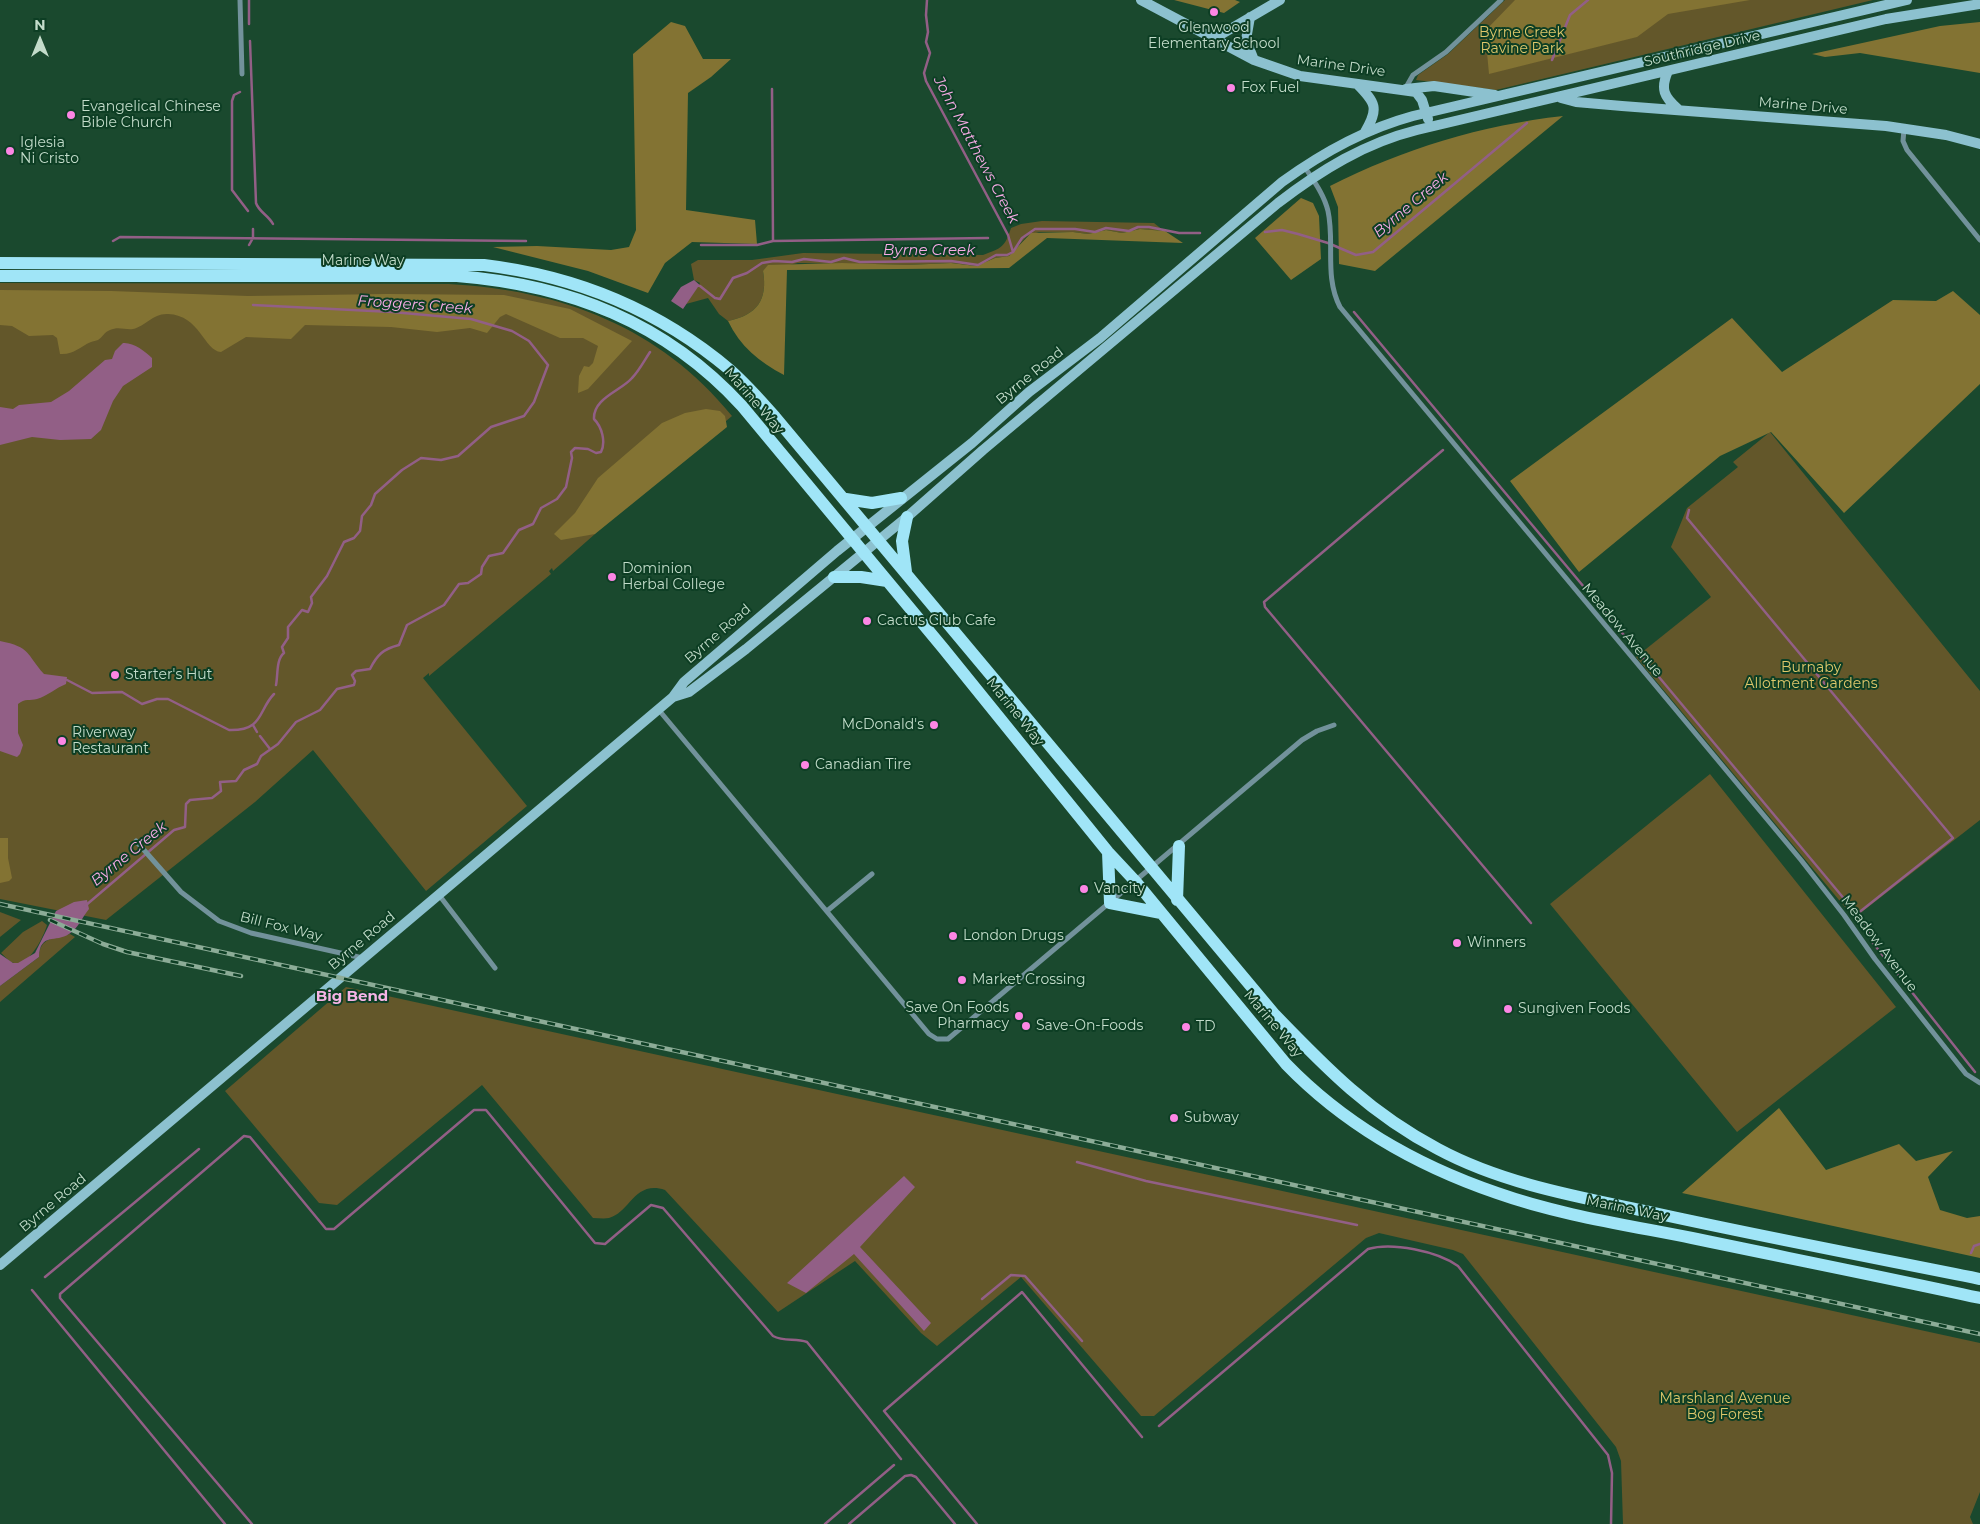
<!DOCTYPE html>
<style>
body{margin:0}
#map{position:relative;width:1980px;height:1524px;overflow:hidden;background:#1a492e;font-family:Montserrat,sans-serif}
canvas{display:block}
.north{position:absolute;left:15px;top:15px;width:50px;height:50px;-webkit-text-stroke:4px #0d3e24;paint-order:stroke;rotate:0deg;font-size:14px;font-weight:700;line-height:20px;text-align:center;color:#c3dcca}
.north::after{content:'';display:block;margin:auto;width:18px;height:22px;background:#c3dcca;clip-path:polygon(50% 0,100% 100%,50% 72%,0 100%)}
</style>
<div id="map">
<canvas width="1980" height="1524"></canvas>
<div class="north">N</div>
</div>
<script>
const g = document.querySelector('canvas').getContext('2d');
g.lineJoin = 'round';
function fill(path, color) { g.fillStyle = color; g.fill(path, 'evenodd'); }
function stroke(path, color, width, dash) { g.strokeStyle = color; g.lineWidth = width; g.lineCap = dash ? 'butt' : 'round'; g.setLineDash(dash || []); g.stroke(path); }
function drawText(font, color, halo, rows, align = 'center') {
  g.font = font + ' Montserrat,sans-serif'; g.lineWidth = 4; g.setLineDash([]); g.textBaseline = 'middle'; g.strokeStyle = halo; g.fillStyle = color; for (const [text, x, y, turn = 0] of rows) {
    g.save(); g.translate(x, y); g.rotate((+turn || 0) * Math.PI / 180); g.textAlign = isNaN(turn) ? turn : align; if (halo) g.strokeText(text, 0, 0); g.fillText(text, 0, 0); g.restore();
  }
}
fill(new Path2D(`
 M1505,0H1873L1496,90L1416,80L1418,75L1448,54Z
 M1042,221L1154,223L1164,231L1140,229L1122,233L1106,230L1088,234L1073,232H1039L1027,236L1009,256L995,258L976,266L951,263L907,265L798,263L763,271C768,300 757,315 728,321L719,314L708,298L686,304L700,283L694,280L691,264L698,260H752L803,253L983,255C1002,248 1005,247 1011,228L1021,224Z
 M0,283L449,284C561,290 660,327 732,416L592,534H595L553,571L552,568L549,571L551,574L429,676V673L423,678L527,806L426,891L313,750L255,802L106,920L0,899Z
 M1770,432L1980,691V820L1854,918L1636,657L1711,597L1671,547L1687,508L1738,467L1733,462Z
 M1710,774L1896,1007L1737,1132L1550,904Z
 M0,912L21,920L0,937Z
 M42,921L47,925C44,936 29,967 14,963C9,962 5,956 1,953L23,932Z
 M70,934L75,937L0,1002V986L39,957C39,938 54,938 70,934Z
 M346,987L1980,1343V1492L1970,1517L1973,1524H1623L1621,1461L1616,1447L1463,1254L1453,1250L1379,1233L1366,1238L1154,1416H1141L1021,1277L937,1346L921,1333L855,1261L778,1312L665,1190C634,1180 630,1213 609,1218C604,1219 598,1218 593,1218L482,1085L337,1205L319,1203L225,1091Z`), '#63572a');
fill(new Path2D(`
 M1174,0H1235L1240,2L1224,13Z
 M1515,0H1750L1668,14L1637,37L1489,74L1485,31Z
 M671,22L685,26L703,59H731L711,77L688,93L686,210L755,220L757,244L692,242L665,263L648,293L588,271L493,247L537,246L611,250L629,247L636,230L633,54Z
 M1980,22V73L1860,53L1825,57L1812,54L1940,26Z
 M1563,116L1375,271L1339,264L1338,207L1330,186C1403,149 1482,125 1563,116Z
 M1301,198L1313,203L1319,216L1321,259L1291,280L1255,238Z
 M1140,229L1165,231L1183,243L1047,238L1009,268L787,270L784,375C759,362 740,346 728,321C757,315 768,300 763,271L768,265L842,263L907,265L951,263L976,266L995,258L1009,256L1031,233L1073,232L1088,234L1106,230L1122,233Z
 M0,290L111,291L248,296L387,294L504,295L570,309L632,341L588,389L578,393L579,376L584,366L589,367L593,363L598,346L583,338H560L506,314L500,317L487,333L470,328L437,332L391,327L305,325L291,339L246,337L221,352C204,351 200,315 168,314C153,313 146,326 133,329C125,330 118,326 110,330C104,332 103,337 98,340C96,341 93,341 91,342C79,347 74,355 60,354L57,338L53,335L29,336L12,326L0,325Z
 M1953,291L1980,315V384L1844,513L1771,432L1720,456L1579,572L1510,481L1732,318L1782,372L1893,300L1936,301Z
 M706,409L720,411L725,416L727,427L595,534L561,540L554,534L575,513L598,478L662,423L685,413Z
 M0,838H8V858L12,878L9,881L0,883Z
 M1779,1108L1826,1170L1899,1144L1916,1161L1953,1151L1928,1177L1940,1210L1967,1218L1980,1216V1258L1682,1193Z`), '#837333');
fill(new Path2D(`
 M694,280L702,287H698L683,309L671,301L681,287Z
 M123,343C133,342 145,351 152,358V367L123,386L113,401L101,430L91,439L60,440L32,437L0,445V407L13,409L19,405L51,402L69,391L105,360L112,359L115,351Z
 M0,641C31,647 26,654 44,674L67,677L66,684C56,688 47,696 37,699C30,701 25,698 18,704V733L23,745L20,754L17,757L0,751Z
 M87,900L89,909C83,916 77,930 69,934C56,943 40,932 39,957L0,986V954L13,963H18L35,953L56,911L74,902Z
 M904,1176L915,1187L860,1247L931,1323L924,1331L854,1254L806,1293L787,1283Z`), '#925f86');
stroke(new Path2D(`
 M927,0L926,15L928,32L926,42L930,53L924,73L926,81L1008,235L1013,252
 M249,24V0
 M250,41L256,203C259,212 268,215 273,224
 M1552,60L1570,15L1588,0
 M772,89L773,241
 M240,92L234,95L232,101V190L248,211
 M1265,232L1282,230L1298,234L1328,243L1356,255L1373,252L1527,123
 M113,241L120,237L526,241
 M249,245L253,238V229
 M701,245H757L773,241L988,238
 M700,286L715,298L720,299L733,278L747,273L762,263L774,261L792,262L804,259L831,262L844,258L860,262L951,261L978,265L996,255H1007L1013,252L1022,238L1035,229H1075L1095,232L1106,228L1129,231L1138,227H1149L1179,233H1200
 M253,305L392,312L471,319L512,331L529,341L548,365L534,402L524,416L491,427L458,456L441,460L421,458L402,470L375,494L371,505L362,516L360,531L354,538L344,542L327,576L311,597L312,603L308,612L302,610L288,627V638L282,647L284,653C276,659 278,676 276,685
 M1354,312L1589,593
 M1443,450L1264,602L1265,607L1531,923
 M1689,510L1687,518L1953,838L1857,914
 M1593,598L1866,925L1873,943L1975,1072
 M67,680L92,693L122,692L142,704L157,699H168L229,730C264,731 258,710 274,694
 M253,725L257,732
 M260,736L270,749
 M85,906L174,830L185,827L186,804L190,800L212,798L221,791L220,782L236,781L244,770L257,764L261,756L278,744L296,722L320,710L337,689L354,685L355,681L352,675L356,671L370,669C377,655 383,649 399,645L407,625L444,605L459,584L468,583L481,574L482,567L489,556L503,553L519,530L533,524L541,508L557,499L566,487L572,458L571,452L575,448L588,449L596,453L601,452C606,442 602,427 594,419C593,398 621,391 632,378C639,371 644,361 650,352
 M1077,1162L1146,1181L1357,1225
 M1971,1253L1974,1246L1980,1244
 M45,1277L199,1149
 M32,1290L225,1524
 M982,1299L1011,1275L1025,1276L1082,1341
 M1159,1426L1368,1249C1392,1242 1437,1251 1458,1266L1608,1455L1612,1473L1611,1524
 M252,1524L60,1298V1294L244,1136L250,1137L326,1229H334L474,1110H486L595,1243L605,1244L651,1205L663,1208L773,1336C784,1342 795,1338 807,1342L901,1459
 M825,1524L894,1465
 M849,1524L905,1476L911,1475L916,1477L955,1524
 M977,1524L884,1411L1022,1292L1142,1437`), '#925f86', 2.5);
stroke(new Path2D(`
 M240,0L242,74
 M1405,89L1413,75L1446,52L1501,0
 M1904,129L1903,141L1907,150L1980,240
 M1304,166C1313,180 1324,194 1328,211C1335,243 1324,276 1340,307L1801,860L1844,915L1875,959L1966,1074L1980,1083
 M658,709L929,1034L937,1039H948L1302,740L1317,731L1334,725
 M136,841L181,892L219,921L251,933L363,958
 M439,895L495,968
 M827,911L872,874`), '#72929b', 5);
stroke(new Path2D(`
 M1141,0L1254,60L1300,76L1416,92L1422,100L1428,119
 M1250,17L1246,40L1254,60
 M1215,38L1280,0
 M1668,71C1660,89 1664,97 1678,109
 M1357,84C1376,103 1379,108 1365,132
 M1406,89L1434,86L1495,95
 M1561,98L1576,102L1622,106L1886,126L1946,135L1980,144
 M673,697L689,692L746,649L907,517L983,450L1278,203C1321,170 1365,143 1417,130L1886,19L1980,4
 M0,1265L673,697L684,682L837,551L972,443L1029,392L1100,338L1282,182C1322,153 1365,129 1413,116L1907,0`), '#8cc1cf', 10);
stroke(new Path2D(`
 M0,263L484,265C576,276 659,310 730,370C746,384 761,401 775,417L1275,1015C1327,1069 1371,1114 1438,1149C1503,1184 1579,1197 1650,1212C1759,1236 1870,1257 1980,1279
 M0,276H457C569,285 665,322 742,406L943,648L1108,852L1136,882L1286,1064C1344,1124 1418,1166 1497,1193C1559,1215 1627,1225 1692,1238C1788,1258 1884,1277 1980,1298
 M846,499L872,503L901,498
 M906,572L902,541L907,517
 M834,577H861L887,581
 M1108,852L1110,903L1161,913
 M1177,900L1179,846`), '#a0e5f7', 12);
const rail = new Path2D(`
 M0,904L1980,1334
 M50,920L103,944L127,952L241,976`);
stroke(rail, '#8cac97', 4.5);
stroke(rail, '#0d3e24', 2.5, [8]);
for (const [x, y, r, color] of [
 [1214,12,5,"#fc86e4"],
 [1231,88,5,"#fc86e4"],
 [71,115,5,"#fc86e4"],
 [10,151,5,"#fc86e4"],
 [612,577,5,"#fc86e4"],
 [867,621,5,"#fc86e4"],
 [115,675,5,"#fc86e4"],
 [934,725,5,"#fc86e4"],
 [62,741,5,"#fc86e4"],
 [805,765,5,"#fc86e4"],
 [1084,889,5,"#fc86e4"],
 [953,936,5,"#fc86e4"],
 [1457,943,5,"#fc86e4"],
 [962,980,5,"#fc86e4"],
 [1508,1009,5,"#fc86e4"],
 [1019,1016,5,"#fc86e4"],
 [1026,1026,5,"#fc86e4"],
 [1186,1027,5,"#fc86e4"],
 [1174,1118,5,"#fc86e4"]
]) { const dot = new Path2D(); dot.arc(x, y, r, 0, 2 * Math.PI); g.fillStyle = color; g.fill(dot); stroke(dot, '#0d3e24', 2); }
drawText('14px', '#c3dcca', '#0d3e24', [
 ["Glenwood",1214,28,"center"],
 ["Elementary School",1214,44,"center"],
 ["Fox Fuel",1241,88],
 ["Evangelical Chinese",81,107],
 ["Bible Church",81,123],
 ["Iglesia",20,143],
 ["Ni Cristo",20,159],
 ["Dominion",622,569],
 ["Herbal College",622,585],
 ["Cactus Club Cafe",877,621],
 ["Starter's Hut",125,675],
 ["McDonald's",924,725,"right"],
 ["Riverway",72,733],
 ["Restaurant",72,749],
 ["Canadian Tire",815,765],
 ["Vancity",1094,889],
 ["London Drugs",963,936],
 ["Winners",1467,943],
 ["Market Crossing",972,980],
 ["Save On Foods",1009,1008,"right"],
 ["Pharmacy",1009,1024,"right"],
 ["Sungiven Foods",1518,1009],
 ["Save-On-Foods",1036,1026],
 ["TD",1196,1027],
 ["Subway",1184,1118]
], 'left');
drawText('14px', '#dfc76b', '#0d3e24', [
 ["Byrne Creek",1522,33],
 ["Ravine Park",1522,49],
 ["Burnaby",1811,668],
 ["Allotment Gardens",1811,684],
 ["Marshland Avenue",1725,1399],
 ["Bog Forest",1725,1415]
]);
drawText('14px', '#c3dcca', '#0d3e24', [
 ["Southridge Drive",1702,49,-13],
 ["Marine Drive",1341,66,8],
 ["Marine Drive",1803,106,5],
 ["Marine Way",363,261],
 ["Byrne Road",1030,376,-39],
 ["Marine Way",754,401,49],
 ["Meadow Avenue",1622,630,50],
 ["Byrne Road",718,634,-41],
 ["Marine Way",1015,712,51],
 ["Bill Fox Way",281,927,14],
 ["Byrne Road",362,941,-40],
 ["Meadow Avenue",1879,944,53],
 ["Marine Way",1273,1024,50],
 ["Byrne Road",53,1203,-40],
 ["Marine Way",1627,1209,12]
]);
drawText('italic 15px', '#f7abe6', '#0d3e24', [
 ["John Matthews Creek",976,150,62],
 ["Byrne Creek",1411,205,-40],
 ["Byrne Creek",929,251],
 ["Froggers Creek",415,305,4],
 ["Byrne Creek",129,854,-39]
]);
drawText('bold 15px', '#f6b4e6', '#0d3e24', [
 ["Big Bend",352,997]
]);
</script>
